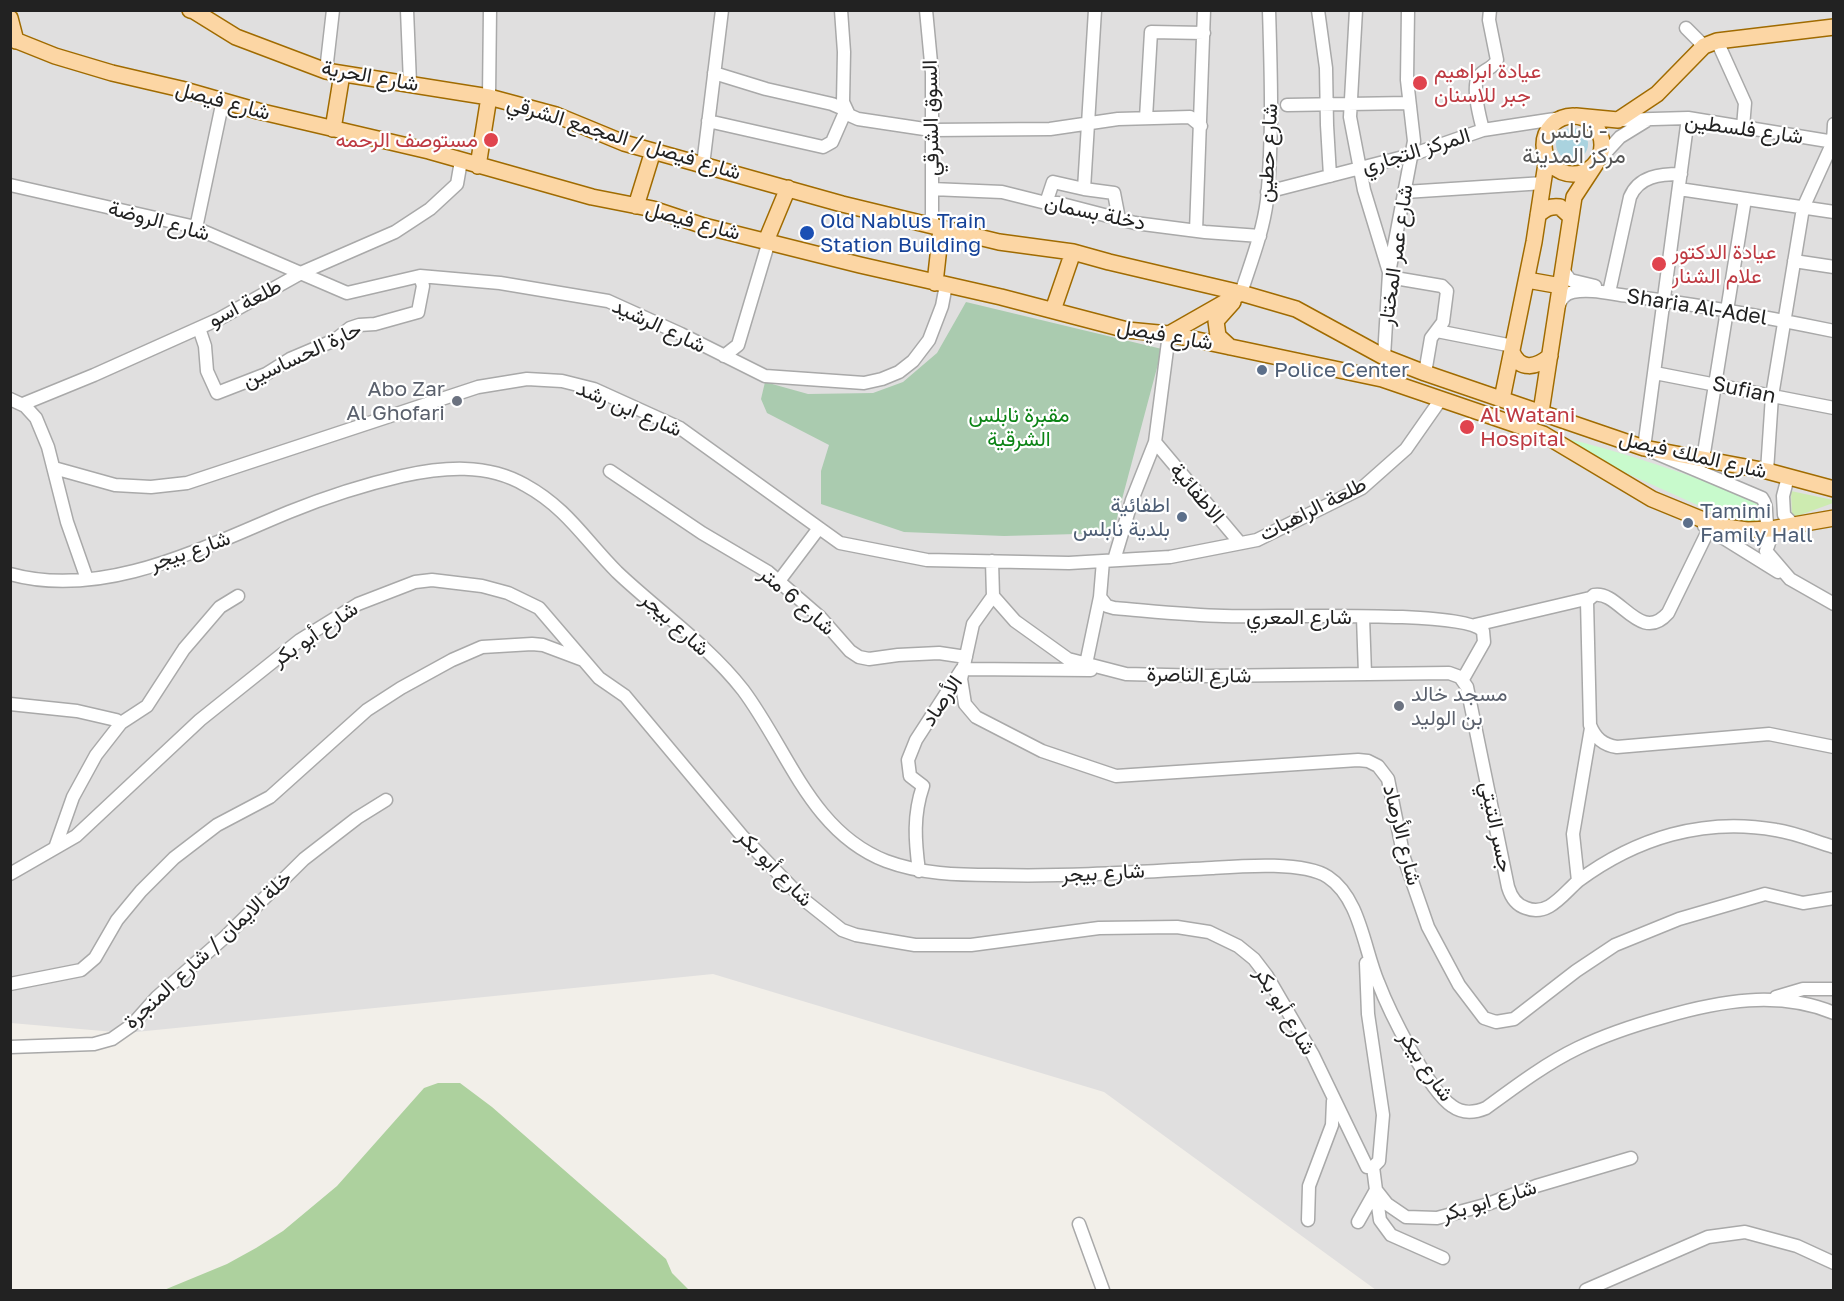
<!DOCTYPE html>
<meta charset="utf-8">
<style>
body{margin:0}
#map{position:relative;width:1844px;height:1301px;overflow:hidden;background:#f2efe9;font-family:"Golos Text",sans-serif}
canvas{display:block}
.frame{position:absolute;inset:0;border:12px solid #222;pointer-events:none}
</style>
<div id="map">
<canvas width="1844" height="1301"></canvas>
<div class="frame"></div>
</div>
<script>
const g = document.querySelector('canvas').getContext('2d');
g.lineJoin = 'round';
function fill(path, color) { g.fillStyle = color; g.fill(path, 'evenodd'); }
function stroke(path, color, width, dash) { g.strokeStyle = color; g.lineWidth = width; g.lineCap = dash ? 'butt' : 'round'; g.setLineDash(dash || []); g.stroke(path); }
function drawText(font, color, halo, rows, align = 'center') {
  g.font = font + ' "Golos Text",Vazirmatn,sans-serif'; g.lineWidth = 4.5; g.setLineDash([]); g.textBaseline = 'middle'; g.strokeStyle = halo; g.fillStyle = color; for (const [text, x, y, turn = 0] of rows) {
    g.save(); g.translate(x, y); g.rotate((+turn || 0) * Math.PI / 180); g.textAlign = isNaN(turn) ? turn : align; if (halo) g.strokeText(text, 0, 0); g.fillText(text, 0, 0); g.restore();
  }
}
fill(new Path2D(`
 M10,11H1833V1290H1376L1104,1092L713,974L126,1033L11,1023Z`), '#e0dfdf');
fill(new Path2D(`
 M1791,491L1833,500V503L1792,518Z`), '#cdebb0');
fill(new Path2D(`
 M438,1083H460L492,1107L666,1259L672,1273L689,1290H164L227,1264L256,1248L283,1231L337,1186L424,1088Z`), '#add19e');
fill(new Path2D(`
 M966,302L1162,349L1113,533L1004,536L904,532L821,504V471L829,445L767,413L761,399L765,382L808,394L873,393L903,382L937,353Z`), '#aacbaf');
fill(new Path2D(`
 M1560,437C1628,453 1693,476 1758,501L1763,508L1758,521L1753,523L1724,517L1615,468Z`), '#c8facc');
fill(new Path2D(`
 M1556 144a16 16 0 1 1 32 0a16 16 0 1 1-32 0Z`), '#aad3df');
const minor = new Path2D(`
 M407,10L410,83
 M841,10L844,52L843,102L849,115L858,119L931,130L1050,129L1118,119L1190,117L1201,126
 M926,10L932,73V226
 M1095,10L1084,189L1114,193L1119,219
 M1318,10L1326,68L1327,125L1330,176
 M1356,10L1350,117L1364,190L1389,272
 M1686,28L1704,46
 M1717,41L1745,103L1743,127
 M326,71L333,10
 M489,97L490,10
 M1287,105L1409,103
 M1146,118L1151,32L1204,33
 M1688,118L1644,448L1762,498C1768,506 1765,513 1767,522C1771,535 1772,537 1766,551L1790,579L1834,604
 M1618,120L1688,118L1834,142
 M708,121L823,147L832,142L846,110L832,104L766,89L714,73
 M1483,130C1480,118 1471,86 1479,76C1484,69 1493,69 1497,60L1489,20L1490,10
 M1597,162L1620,137L1646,121
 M703,165L722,10
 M10,185L191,226L347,293L420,276L500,283L608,301L681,334L765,376L864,383L882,379L899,372L913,361L929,340L942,306L946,285
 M932,189L1002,192L1046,203H1058L1135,223L1205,232L1260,236
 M1679,189L1834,212
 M1267,192L1411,155L1483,130L1568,117
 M1405,192L1544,183
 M1046,203L1053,182L1084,189
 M196,228L223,100
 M1196,231L1204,10
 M1794,261L1834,267
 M1563,270L1570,280L1595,286
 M1389,277L1442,286L1447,291L1443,322L1431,338L1425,373
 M1610,288L1630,197C1639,176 1660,174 1681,174
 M1241,293C1251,262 1263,232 1267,200C1273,137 1271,73 1269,10
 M1558,307C1561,299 1564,294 1573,292C1590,288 1611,294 1628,296C1697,304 1766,317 1834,331
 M199,328L205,346L207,371L217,393L266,374L290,359L335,340L350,328L359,325L375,324L418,312L423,286L420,276
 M1437,331L1513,346
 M724,356L738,345L769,241
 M1384,357L1389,273L1414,141L1407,80L1408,10
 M1655,373L1834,408
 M10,399L25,406L36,418L48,447L67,522L87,579
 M23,404L94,375L219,319L303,272L395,232L430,209L457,184L461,161
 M1155,442L1240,543
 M1703,459L1745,199
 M54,468L115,485L151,487L187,483L478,387L527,379L562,381L594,389L680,428L840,543L927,560L1069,563L1170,557L1257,540L1362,488L1406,449L1441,399
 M610,471L702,533L768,572L820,617L850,651L859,657L869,659L898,655L939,653L966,657
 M1767,471L1772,396L1803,208L1833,142L1834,124
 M1788,477L1783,496L1784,515L1794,525
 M1704,526L1778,572
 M1709,529L1668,613C1640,645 1619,590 1594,595L1587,601L1590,725C1595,738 1603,745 1617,747L1769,734L1834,747
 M1114,560L1132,500L1155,442L1169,334
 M992,561L993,596L1015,621L1068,659L1126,674L1207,676L1449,673L1460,677L1467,687L1508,887C1511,897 1516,905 1526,908C1548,917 1563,894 1578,881L1573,834L1591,728
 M1103,561L1100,597L1107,606L1114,608C1151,611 1188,615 1224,616C1265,618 1463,609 1483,631L1484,642L1463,679
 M10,574C104,600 204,547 289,512C326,497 363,485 402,476C443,467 487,463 525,485C567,508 585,540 617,572C658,611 708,645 743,690C788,750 811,832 886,861C921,874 957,875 994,875C1067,877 1139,872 1212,868C1241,866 1304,861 1328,877C1360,898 1364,949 1378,982C1389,1011 1428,1090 1452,1106C1463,1114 1474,1113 1486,1108C1516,1086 1545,1064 1578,1048C1605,1035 1635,1025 1664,1017C1719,1001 1778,990 1834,1013
 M779,581L819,528
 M993,596L973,624L961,679L965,704L976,717L1042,751L1116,776L1358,760L1368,761L1378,766L1388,779L1404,858L1428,927L1459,985L1484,1018L1496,1022L1514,1019L1576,971L1615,945L1679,919L1765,894L1803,903L1834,898
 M1363,617L1365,674
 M1475,625L1590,598
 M1086,664L1100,597
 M10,704L77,711L116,720L121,723
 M55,848L73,797L96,755L121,723L147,706L184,649L220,607L238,596
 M919,871C915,841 913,815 923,786L910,776L908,760L916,740L962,669L1091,670
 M10,874L76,836L200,720L300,640L358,604L415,582L432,580L482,586L508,593L539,608L599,678L625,696L743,837L803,899L842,930L856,935L915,945H971L1099,928L1177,927L1209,932L1238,946L1254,959L1267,976L1313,1055L1367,1167H1373L1379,1161L1383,1115L1368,1014L1366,963
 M1578,881C1636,838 1704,817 1776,830C1796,833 1814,841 1834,847
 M10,984L81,970L95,958L117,920L141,891L174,858L217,825L270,797L367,710L401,688L452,660L482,647L532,644L543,645L583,660
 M1776,997L1803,989H1834
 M10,1047L94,1044L112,1039L132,1025L157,997L225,937L304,859L357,818L386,800
 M1373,1167L1376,1190L1387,1204L1406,1217L1437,1218L1485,1205L1536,1186L1631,1158
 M1376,1192L1380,1220L1391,1235L1443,1258
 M1308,1220L1309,1186L1332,1125L1333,1101
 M1358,1222L1376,1190
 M1079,1224L1103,1290
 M1586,1290L1708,1237L1745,1232L1797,1246L1834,1263`);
const major = new Path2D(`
 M190,10L194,11L236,37L326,71L489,97L556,115L624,143L842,204L999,242L1073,252L1109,262L1241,293L1296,309L1384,357L1425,373L1644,448L1767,471L1834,489
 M10,18L16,41
 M10,38L55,56L112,73L181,89L258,111L429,151L592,197L653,209L704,226L860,265L1001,297L1127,330L1169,334L1382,379L1543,434L1652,499L1718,526L1747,530L1771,529L1834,518
 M1576,116L1618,120L1657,94L1704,46L1717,41L1834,27
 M1544 145a29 29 0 1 1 58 0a29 29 0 1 1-58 0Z
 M333,129L342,74
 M478,166L489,97
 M636,206L653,151
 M1538,215C1546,208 1550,206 1560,207L1571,217
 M766,241L788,188
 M1527,280L1561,286
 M935,283L941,229
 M1053,310L1073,252
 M1169,334L1241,293
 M1230,347L1218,336L1216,321L1233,302
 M1512,352C1520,371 1536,368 1550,356
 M1502,399L1534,242L1547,157
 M1541,412L1574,197L1597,162`);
stroke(minor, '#a9a9a9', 15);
stroke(major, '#a06b00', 18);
stroke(minor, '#fff', 12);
stroke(major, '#fcd6a4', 15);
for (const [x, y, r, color] of [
 [1420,83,8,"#e0444e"],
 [491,140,8,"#e0444e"],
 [807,233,8,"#1a4fb4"],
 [1659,264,8,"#e0444e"],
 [1262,370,6,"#5c6f8a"],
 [457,401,6,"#6b7280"],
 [1467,427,8,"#e0444e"],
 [1182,517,6,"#5c6f8a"],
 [1688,523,6,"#5c6f8a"],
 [1399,706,6,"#6b7280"]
]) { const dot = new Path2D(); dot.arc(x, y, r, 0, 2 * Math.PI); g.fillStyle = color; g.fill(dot); stroke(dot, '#fff', 2); }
drawText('21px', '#be3a42', '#fff', [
 ["عيادة ابراهيم",1434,71],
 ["جبر للاسنان",1434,95],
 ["مستوصف الرحمه",478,140,"right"],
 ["عيادة الدكتور",1672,252],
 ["علام الشنار",1672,276],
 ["Al Watani",1480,415],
 ["Hospital",1480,439]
], 'left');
drawText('21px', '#222', '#fff', [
 ["شارع الحرية",370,76,10],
 ["شارع فيصل",223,101,15],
 ["السوق الشرقي",931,118,-91],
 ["شارع فلسطين",1744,129,8],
 ["شارع فيصل / المجمع الشرقي",624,138,17],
 ["المركز التجاري",1416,151,-17],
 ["شارع حطين",1268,153,-87],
 ["دخلة بسمان",1095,213,12],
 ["شارع الروضة",159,221,15],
 ["شارع فيصل",693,221,15],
 ["شارع عمر المختار",1396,255,-82],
 ["طلعة اسو",245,303,-28],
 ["Sharia Al-Adel",1697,307,9],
 ["شارع الرشيد",659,326,25],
 ["شارع فيصل",1165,335,10],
 ["حارة الحساسين",302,355,-25],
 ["Sufian",1744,390,12],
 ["شارع ابن رشد",629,409,23],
 ["شارع الملك فيصل",1693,455,13],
 ["الاطفائية",1197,493,50],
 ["طلعة الراهبات",1313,509,-27],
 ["شارع بيجر",190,551,-19],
 ["شارع 6 متر",797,601,41],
 ["شارع المعري",1299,617],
 ["شارع بيجر",675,624,42],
 ["شارع أبو بكر",315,634,-34],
 ["شارع الناصرة",1199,675,1],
 ["الأرصاد",942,701,-56],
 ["جسر التيتي",1496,827,78],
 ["شارع الأرصاد",1402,835,76],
 ["شارع أبو بكر",775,868,46],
 ["شارع بيجر",1103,873,-3],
 ["خلة الايمان / شارع المنجرة",208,950,-43],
 ["شارع أبو بكر",1285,1011,59],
 ["شارع بيكر",1426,1066,56],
 ["شارع ابو بكر",1489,1201,-17]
]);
drawText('21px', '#164399', '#fff', [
 ["Old Nablus Train",820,221],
 ["Station Building",820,245]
], 'left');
drawText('21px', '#4e5e75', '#fff', [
 ["Police Center",1274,370],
 ["اطفائية",1170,505,"right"],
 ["بلدية نابلس",1170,529,"right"],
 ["Tamimi",1700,511],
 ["Family Hall",1700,535]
], 'left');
drawText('21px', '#5b616d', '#fff', [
 ["Abo Zar",445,389],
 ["Al Ghofari",445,413],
 ["مسجد خالد",1411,694,"left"],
 ["بن الوليد",1411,718,"left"]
], 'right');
drawText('21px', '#0c8416', '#fff', [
 ["مقبرة نابلس",1019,415],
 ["الشرقية",1019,439]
]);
drawText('22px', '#555', '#fff', [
 ["نابلس -",1574,131],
 ["مركز المدينة",1574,156]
]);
</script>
